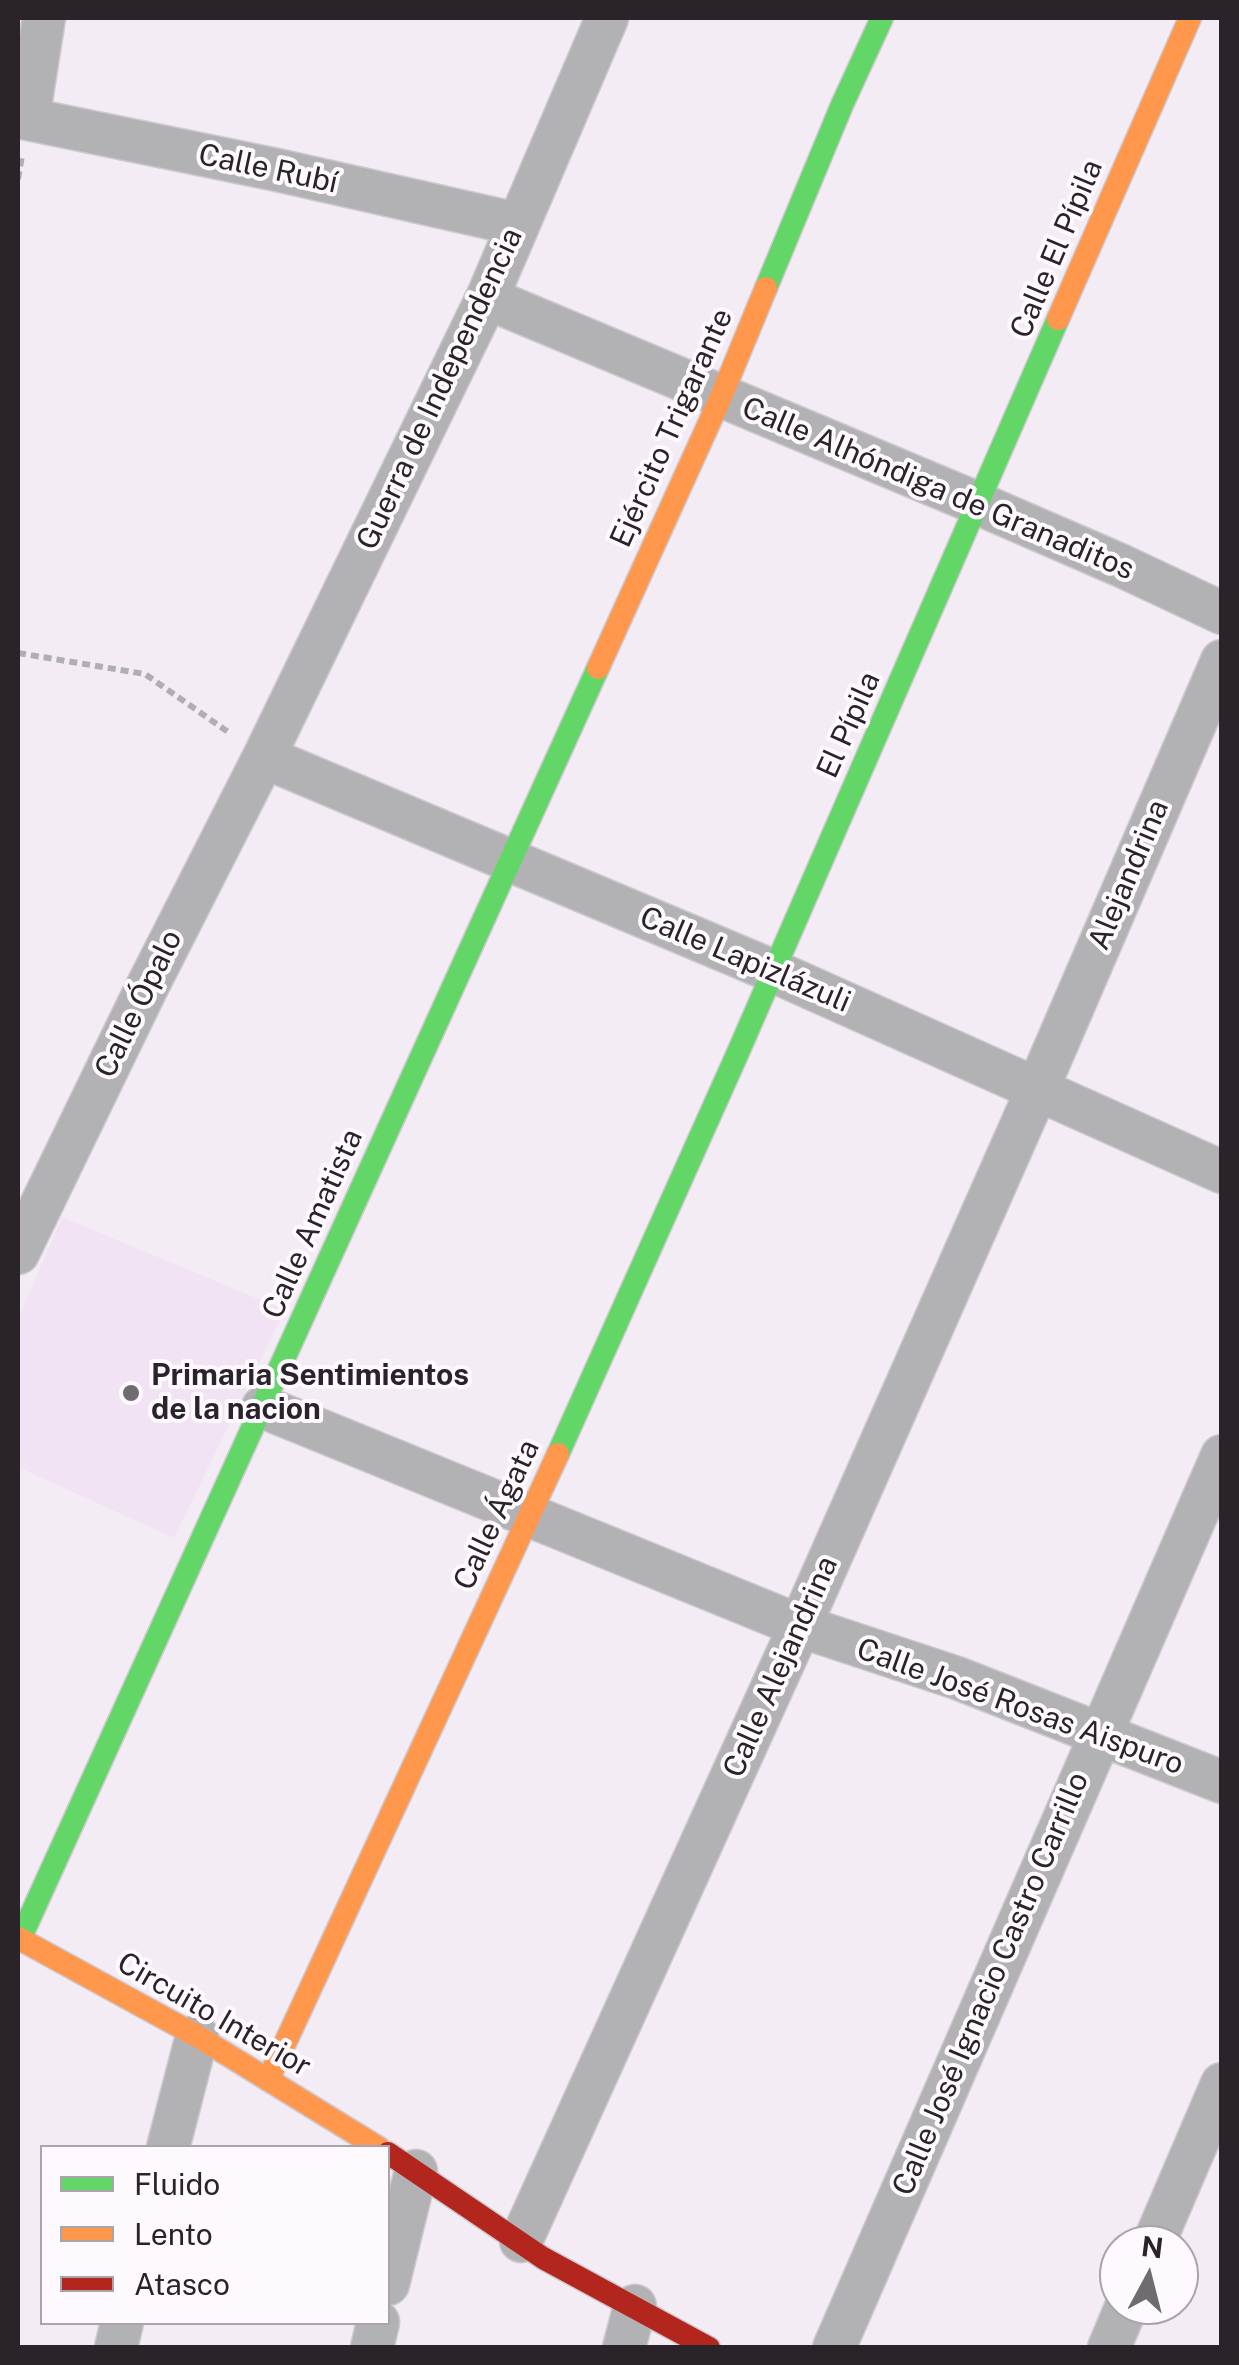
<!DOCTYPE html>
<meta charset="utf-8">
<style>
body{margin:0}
#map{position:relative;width:1239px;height:2365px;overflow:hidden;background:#f3ecf4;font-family:"Public Sans",sans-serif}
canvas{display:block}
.frame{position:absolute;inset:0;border:20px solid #2a242a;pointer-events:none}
.legend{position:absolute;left:40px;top:2145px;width:350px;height:180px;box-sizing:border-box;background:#fef9ff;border:2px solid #a9a4aa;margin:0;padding:12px 18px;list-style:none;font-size:30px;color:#2a242a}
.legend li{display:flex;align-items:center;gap:20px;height:50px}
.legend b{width:50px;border:2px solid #a9a4aa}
.north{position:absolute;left:1099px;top:2225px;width:100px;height:100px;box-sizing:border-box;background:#fef9ff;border:2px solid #a9a4aa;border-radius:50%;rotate:7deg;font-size:28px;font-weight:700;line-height:40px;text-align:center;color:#2a242a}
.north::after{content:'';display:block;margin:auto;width:35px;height:45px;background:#706a71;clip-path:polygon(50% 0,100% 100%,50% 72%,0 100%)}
</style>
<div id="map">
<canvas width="1239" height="2365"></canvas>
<div class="frame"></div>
<ul class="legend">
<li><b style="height:12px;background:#63d668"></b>Fluido</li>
<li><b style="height:12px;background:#ff974d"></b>Lento</li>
<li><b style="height:12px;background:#b3261e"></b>Atasco</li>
</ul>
<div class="north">N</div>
</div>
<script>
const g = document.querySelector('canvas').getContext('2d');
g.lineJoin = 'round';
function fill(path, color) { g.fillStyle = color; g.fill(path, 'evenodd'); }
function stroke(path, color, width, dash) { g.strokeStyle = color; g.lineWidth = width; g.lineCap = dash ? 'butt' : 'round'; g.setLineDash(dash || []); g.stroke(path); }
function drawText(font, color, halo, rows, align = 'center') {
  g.font = font + ' "Public Sans",sans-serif'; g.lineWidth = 8; g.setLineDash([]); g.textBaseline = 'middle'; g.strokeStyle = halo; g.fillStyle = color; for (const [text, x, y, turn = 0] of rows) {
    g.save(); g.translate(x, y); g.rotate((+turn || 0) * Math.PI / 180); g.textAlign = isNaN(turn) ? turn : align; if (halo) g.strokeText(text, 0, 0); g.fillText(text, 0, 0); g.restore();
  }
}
fill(new Path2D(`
 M62,1217L285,1310L174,1538L18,1467V1319Z`), '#f1e3f3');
const street = new Path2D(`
 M18,117L277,170L517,224
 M28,119L44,18
 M487,298L979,504L1122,566L1222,613
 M264,757L773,971L1222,1172
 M18,1253L146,989L264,757L487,298L607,18
 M263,1407L800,1626L957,1678L1222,1782
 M168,2148L197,2036
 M521,2241L800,1626L1037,1090L1222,661
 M1153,2245L1222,2084
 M388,2284L416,2171
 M116,2348L122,2322
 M372,2348L378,2322
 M624,2348L635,2306
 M834,2348L1222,1456
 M1109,2348L1127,2305`);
const fast = new Path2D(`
 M766,288L842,105L882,18
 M558,1454L736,1057L1058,319
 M20,1939L598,668`);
const slow = new Path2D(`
 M1058,319L1190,18
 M598,668L721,397L766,288
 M18,1938L197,2036L379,2148
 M268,2080L558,1454`);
const jam = new Path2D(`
 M388,2153L543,2258L709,2348`);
stroke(street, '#cec9cf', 45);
stroke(fast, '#cec9cf', 25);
stroke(slow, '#cec9cf', 25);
stroke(jam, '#cec9cf', 25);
stroke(new Path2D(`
 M18,179L22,156
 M18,653L145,674L231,734`), '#afaeb2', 6, [8, 5]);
stroke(street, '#b2b2b4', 42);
stroke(fast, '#63d668', 22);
stroke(slow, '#ff974d', 22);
stroke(jam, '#b3261e', 22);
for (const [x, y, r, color] of [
 [131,1393,10,"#706a71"]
]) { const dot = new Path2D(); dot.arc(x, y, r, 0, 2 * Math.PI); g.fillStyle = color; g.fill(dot); stroke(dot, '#fef9ff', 4); }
drawText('30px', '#2a242a', '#fef9ff', [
 ["Calle Rubí",268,169,12],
 ["Calle El Pípila",1057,249,-67],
 ["Guerra de Independencia",440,389,-65],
 ["Ejército Trigarante",672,428,-66],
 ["Calle Alhóndiga de Granaditos",938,489,23],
 ["El Pípila",849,725,-66],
 ["Alejandrina",1129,875,-67],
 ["Calle Lapizlázuli",745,960,23],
 ["Calle Ópalo",139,1004,-64],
 ["Calle Amatista",313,1224,-66],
 ["Calle Ágata",497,1515,-65],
 ["Calle Alejandrina",781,1667,-66],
 ["Calle José Rosas Aispuro",1020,1707,20],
 ["Calle José Ignacio Castro Carrillo",991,1984,-67],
 ["Circuito Interior",214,2015,30]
]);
drawText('bold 30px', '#2a242a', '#fef9ff', [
 ["Primaria Sentimientos",151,1376],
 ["de la nacion",151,1410]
], 'left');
</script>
